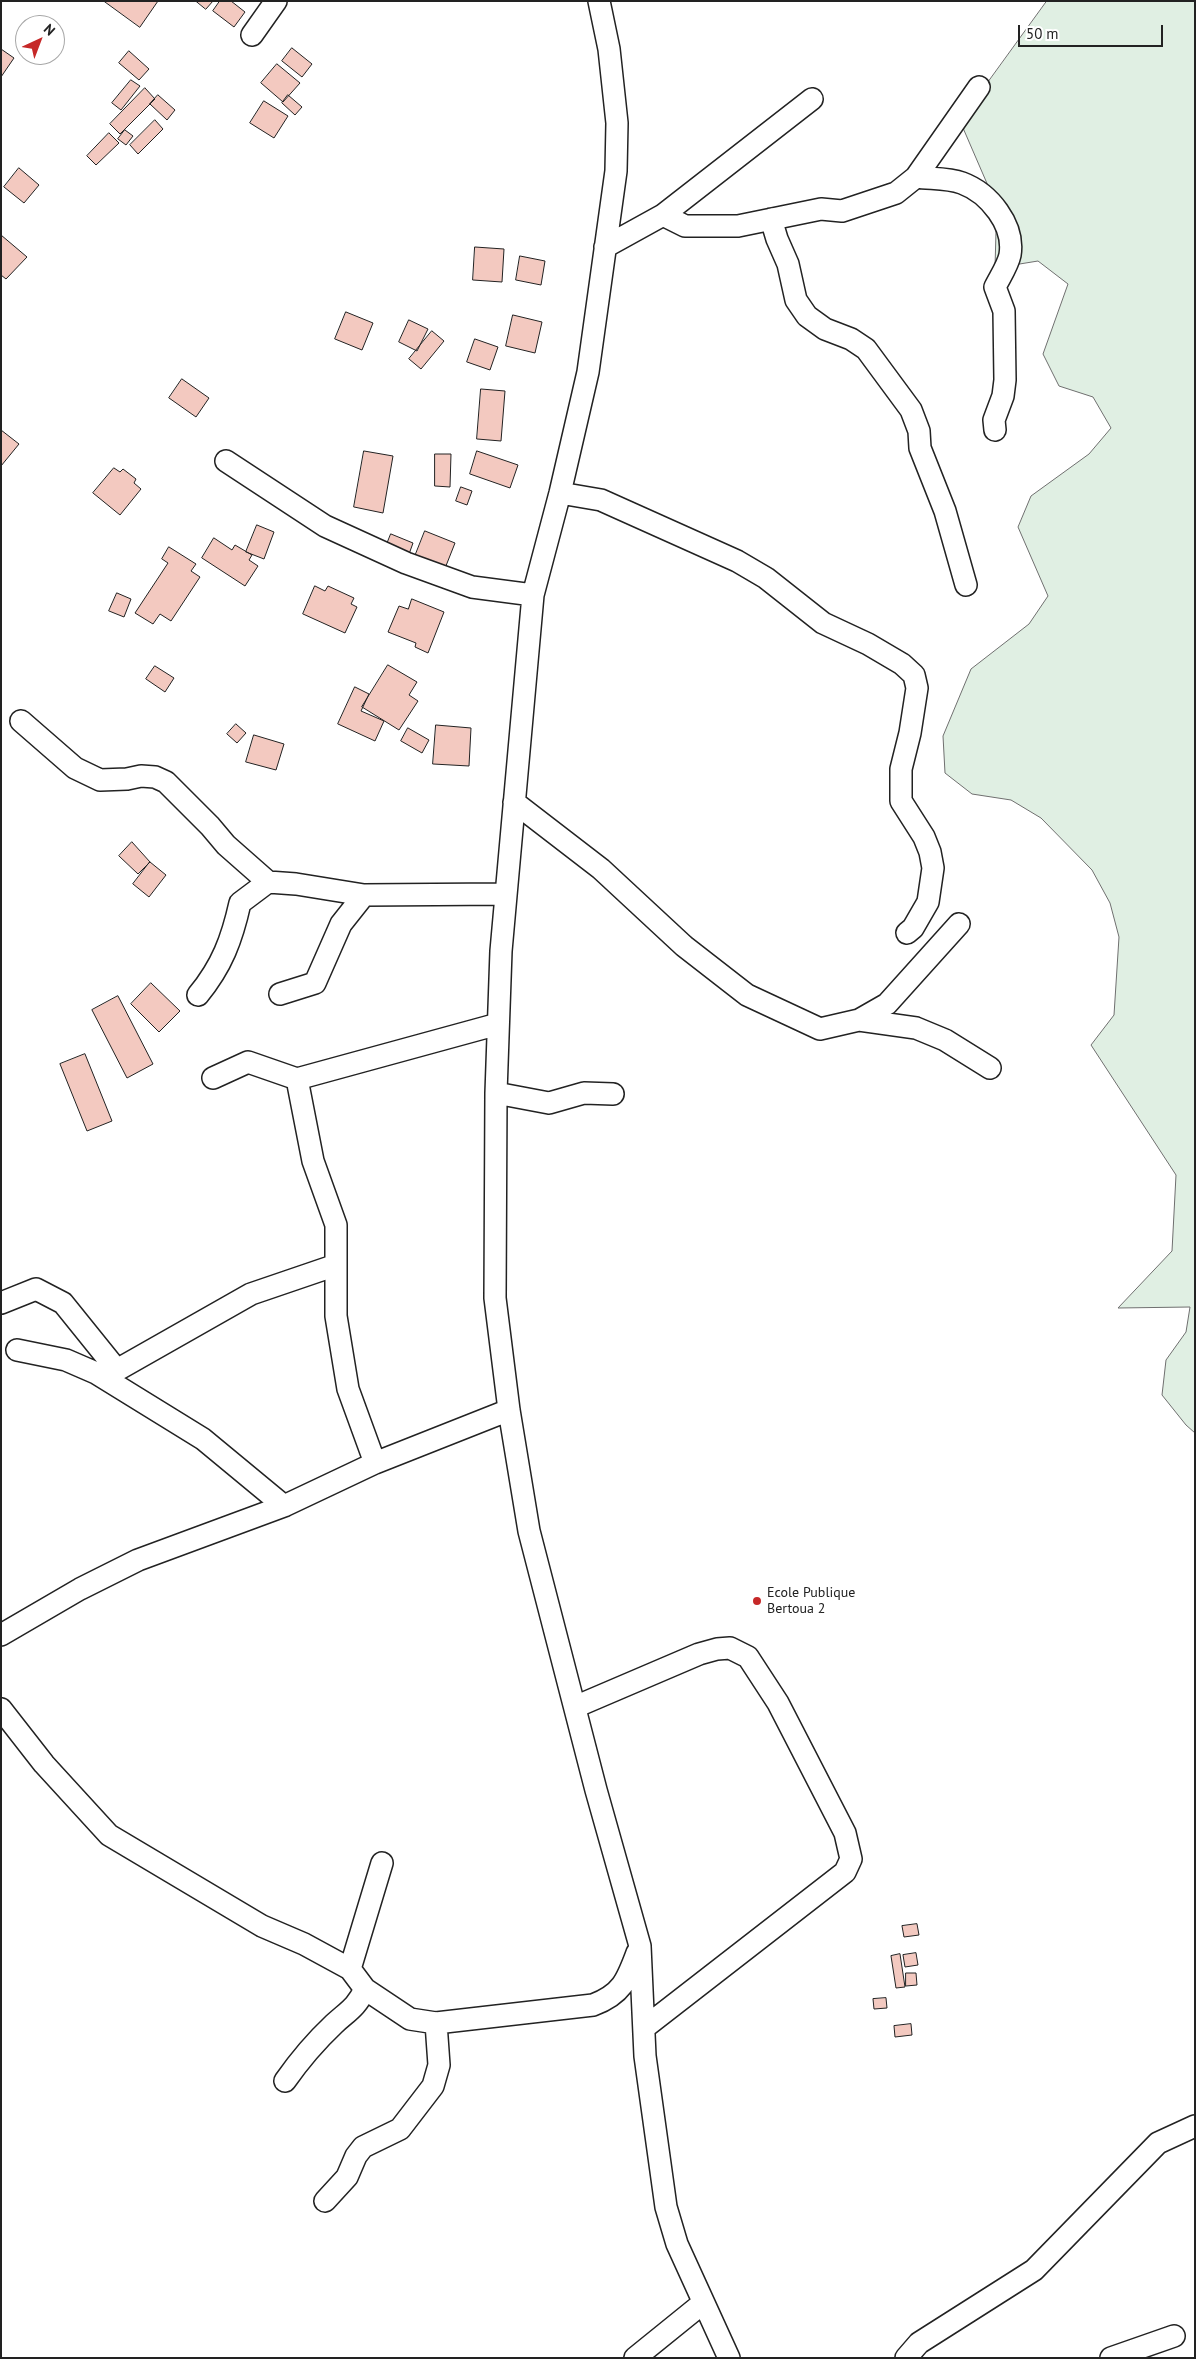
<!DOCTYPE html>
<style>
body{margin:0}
#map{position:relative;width:1196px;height:2359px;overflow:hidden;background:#fff;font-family:"PT Sans",sans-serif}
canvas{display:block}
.frame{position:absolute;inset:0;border:2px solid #222;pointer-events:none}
.north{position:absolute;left:15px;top:15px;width:50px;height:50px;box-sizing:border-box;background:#fff;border:1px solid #a7a7a7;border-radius:50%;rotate:43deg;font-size:14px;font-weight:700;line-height:20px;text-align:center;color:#222}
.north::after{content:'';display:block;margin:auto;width:18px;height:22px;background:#c62828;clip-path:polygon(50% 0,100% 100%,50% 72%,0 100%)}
.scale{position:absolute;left:1018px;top:25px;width:145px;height:22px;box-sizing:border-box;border:2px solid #222;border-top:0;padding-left:6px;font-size:15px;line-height:18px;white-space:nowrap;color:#222;-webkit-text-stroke:4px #fff;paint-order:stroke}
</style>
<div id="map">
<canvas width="1196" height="2359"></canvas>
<div class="frame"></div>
<div class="north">N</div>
<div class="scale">50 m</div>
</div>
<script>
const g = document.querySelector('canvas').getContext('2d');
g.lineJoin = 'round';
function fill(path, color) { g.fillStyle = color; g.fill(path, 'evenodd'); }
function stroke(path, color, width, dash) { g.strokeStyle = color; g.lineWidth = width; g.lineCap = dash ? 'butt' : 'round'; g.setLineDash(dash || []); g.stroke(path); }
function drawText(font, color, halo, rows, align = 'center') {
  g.font = font + ' "PT Sans",sans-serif'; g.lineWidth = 4; g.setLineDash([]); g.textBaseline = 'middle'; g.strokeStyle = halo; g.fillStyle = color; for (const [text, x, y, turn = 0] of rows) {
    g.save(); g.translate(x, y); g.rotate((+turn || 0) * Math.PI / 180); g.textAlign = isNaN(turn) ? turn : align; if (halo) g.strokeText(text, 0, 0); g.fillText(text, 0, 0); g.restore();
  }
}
const green = new Path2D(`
 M1047,1H1195V1433L1186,1425L1162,1395L1166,1360L1186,1332L1190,1307L1118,1308L1172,1251L1176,1175L1091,1045L1114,1015L1119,937L1110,903L1092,870L1041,818L1011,800L972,794L945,773L943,736L971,669L1029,624L1048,596L1018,527L1031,496L1089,454L1111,428L1093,397L1059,386L1043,354L1068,284L1038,261L995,268L996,231L992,195L960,121Z`);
fill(green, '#e0efe3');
stroke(green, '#6f6f6f', 1);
const building = new Path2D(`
 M104,1H158L140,27Z
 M196,1H213L206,9Z
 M220,1H231L245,12L234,27L213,11Z
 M292,48L312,64L302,77L282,61Z
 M1,49L14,58L1,77Z
 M129,51L149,69L139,80L119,63Z
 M277,64L300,83L283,102L261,83Z
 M131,80L140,86L121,110L112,103Z
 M145,88L155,99L120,134L110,124Z
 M158,95L175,110L167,120L150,104Z
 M288,95L302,107L295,115L282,103Z
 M264,101L288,116L274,138L250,123Z
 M155,120L163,129L138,154L130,145Z
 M125,130L133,136L126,145L118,139Z
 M109,133L119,143L96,165L87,156Z
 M19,168L39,185L24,203L4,187Z
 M1,235L27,257L6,279L1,275Z
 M475,247L504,249L502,282L473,280Z
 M520,256L545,261L541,285L516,280Z
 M346,312L373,323L362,350L335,339Z
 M513,315L542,322L535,353L506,346Z
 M409,320L428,329L417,351L399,342Z
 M432,331L444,341L421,369L409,359Z
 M475,339L498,347L490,370L467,362Z
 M182,379L209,398L196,417L169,398Z
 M481,389L505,391L501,441L477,439Z
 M1,430L19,444L1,466Z
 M364,451L393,456L383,513L354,507Z
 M477,451L518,465L510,488L470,474Z
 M435,454H451L450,487L435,486Z
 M114,468L120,472L123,469L136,479L134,483L141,489L120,515L93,493Z
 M461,487L472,491L467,505L456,501Z
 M257,525L274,532L264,559L246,552Z
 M425,531L455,543L440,581L410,569Z
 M391,534L413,543L404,568L381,559Z
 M214,538L232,550L235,545L252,555L249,560L258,566L245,586L202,558Z
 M169,547L196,564L191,571L200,577L171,621L160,614L153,624L135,613L168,563L162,559Z
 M315,586L325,591L328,586L354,598L351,604L357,607L345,633L303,614Z
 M117,593L131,599L124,617L109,611Z
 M412,599L444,612L428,653L415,647L416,643L388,632L399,606L408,609Z
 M388,665L417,682L409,695L418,701L399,730L362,707Z
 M155,666L174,678L165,692L146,679Z
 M355,687L369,694L361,711L384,721L375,741L338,724Z
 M236,724L246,733L237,743L227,734Z
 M436,725L471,728L469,766L433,764Z
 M408,728L429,740L422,753L401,741Z
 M254,735L284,744L276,770L246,762Z
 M132,842L150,862L138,874L119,856Z
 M150,862L166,875L149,897L133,884Z
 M151,983L180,1011L159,1032L131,1004Z
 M118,996L153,1064L127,1078L92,1010Z
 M85,1054L112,1121L87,1131L60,1064Z
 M917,1924L919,1935L904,1937L902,1926Z
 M916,1953L918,1965L905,1967L903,1955Z
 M900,1954L905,1987L896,1988L891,1956Z
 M906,1973H916L917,1985L906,1986Z
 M886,1998L887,2008L874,2009L873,1999Z
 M911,2024L912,2035L895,2037L894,2026Z`);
fill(building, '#f3c9c0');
stroke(building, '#222', 1);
const minor = new Path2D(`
 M599,1L609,49L617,123L616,171L588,372L560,493L533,595L501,951L496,1093L495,1298L509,1410L529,1531L596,1790L640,1946L645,2056L666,2207L677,2244L729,2358
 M252,35L276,1
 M916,177C931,179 948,178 962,183C989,193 1015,225 1010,255C1008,265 1000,277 995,287L1004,311L1005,380L1003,396L994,420L995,430
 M663,215L685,226H738L821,209L842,211L896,193L916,177L979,87
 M771,219L777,239L788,264L796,300L807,316L825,329L851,339L866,349L911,410L919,431L920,448L945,511L966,585
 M605,247L663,215L812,99
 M226,461L325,526L406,563L472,587L533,595
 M560,493L601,500L737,561L766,578L823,623L868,644L902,664L914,675L917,688L910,733L901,769V801L924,837L930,852L933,868L928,902L913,928L907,933
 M21,721L75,768L100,780L127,779L141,776L155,777L166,782L210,826L226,845L268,882L296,884L364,895L505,894
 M514,802L601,869L684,946L747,995L820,1029L859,1020L916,1028L945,1040L990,1068
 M280,994L315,983L341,924L364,895
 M198,995C222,966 232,939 240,903L268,882
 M859,1020L887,1004L959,924
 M213,1078L248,1062L297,1079L498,1024
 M297,1079L313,1161L336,1225V1316L348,1389L375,1463
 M496,1093L549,1103L584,1093L613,1094
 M1,1303L36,1289L63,1303L117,1370L251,1294L336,1265
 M17,1350L66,1360L96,1373L203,1439L284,1506
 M1,1635L80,1589L138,1560L284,1506L375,1463L509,1410
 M575,1707L699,1654L717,1649L730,1648L748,1657L778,1703L845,1833L851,1859L845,1872L644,2028
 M1,1709L44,1764L109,1835L262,1926L304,1944L350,1969L365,1989L410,2019L436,2023L593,2005C622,1994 627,1980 637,1953
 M350,1969L382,1863
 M285,2081C299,2061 316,2041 334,2024C348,2011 356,2008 365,1989
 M325,2201L347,2177L356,2156L363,2147L400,2129L433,2086L439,2065L436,2023
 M635,2358L703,2303
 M906,2358L919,2343L1034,2270L1158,2143L1195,2126
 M1111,2358L1174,2336`);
stroke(minor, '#222', 24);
stroke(minor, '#fff', 21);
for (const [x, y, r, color] of [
 [757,1601,5,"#c62828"]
]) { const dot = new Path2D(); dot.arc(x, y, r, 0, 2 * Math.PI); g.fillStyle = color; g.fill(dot); stroke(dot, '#fff', 2); }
drawText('14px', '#222', '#fff', [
 ["Ecole Publique",767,1593],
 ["Bertoua 2",767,1609]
], 'left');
</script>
